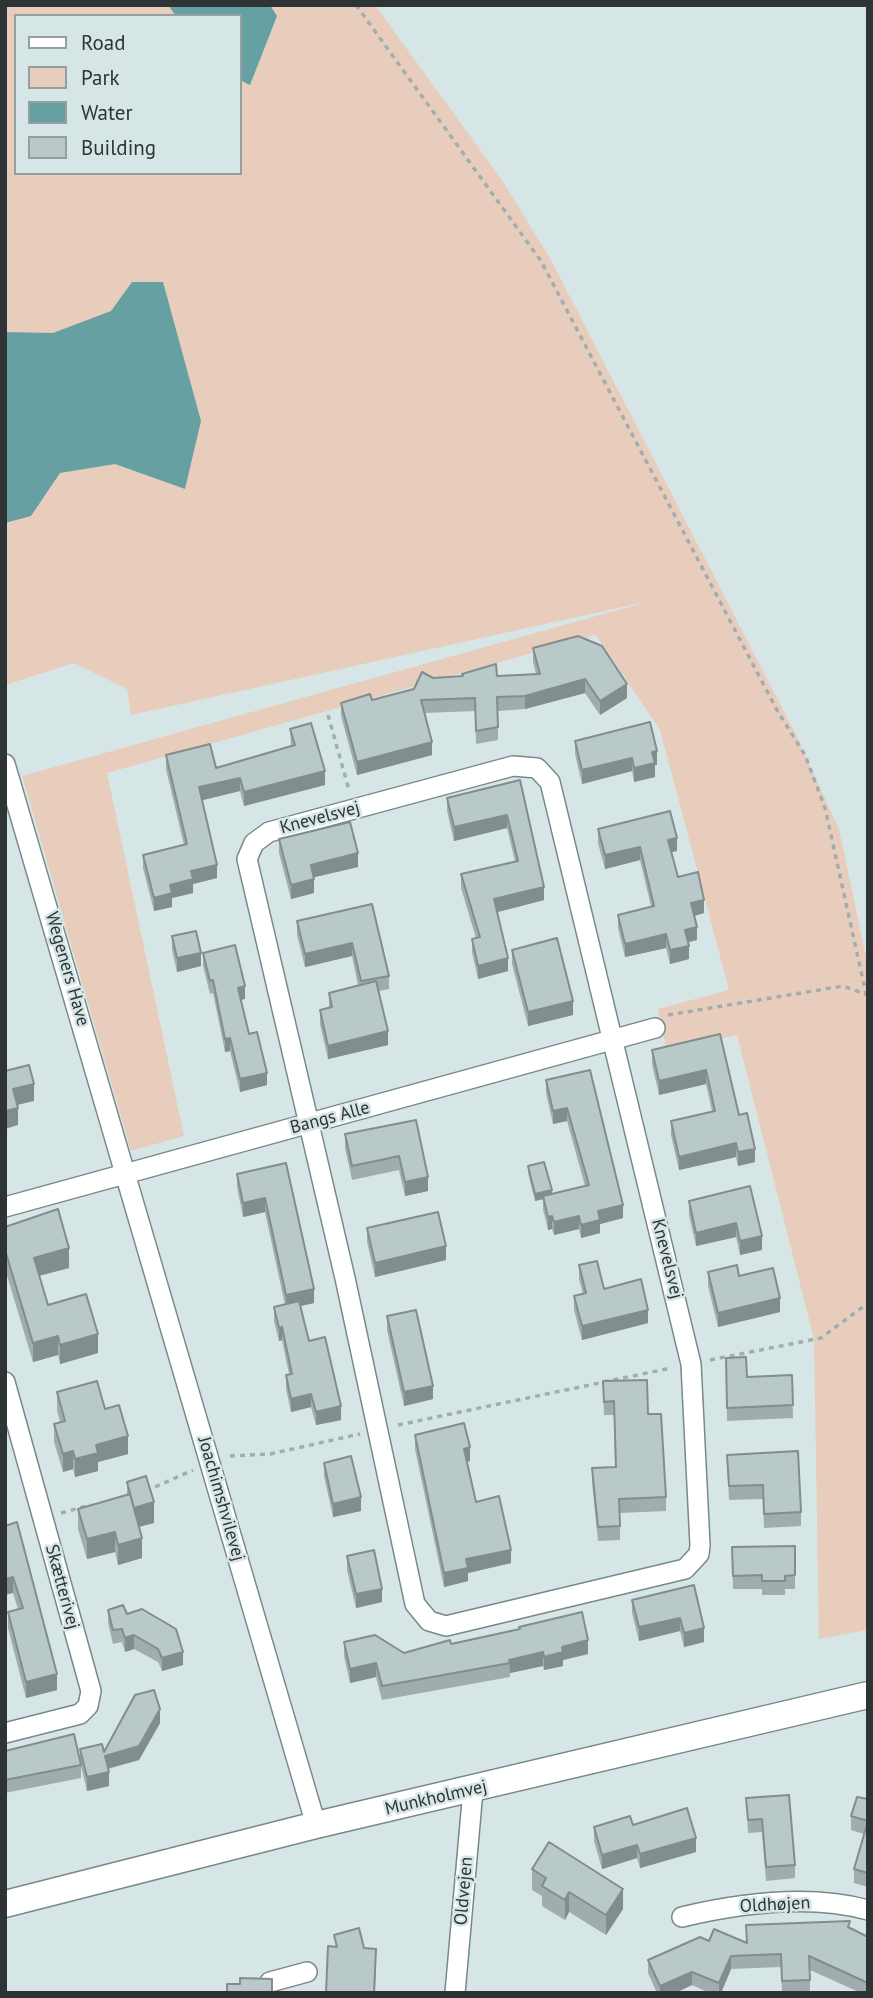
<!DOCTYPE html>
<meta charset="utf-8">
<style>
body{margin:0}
#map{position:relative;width:873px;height:1998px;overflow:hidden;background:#d6e6e7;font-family:"PT Sans",sans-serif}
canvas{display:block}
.frame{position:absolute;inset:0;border:7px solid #2e3435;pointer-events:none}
.legend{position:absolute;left:14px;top:14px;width:228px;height:161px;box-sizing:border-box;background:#d6e6e7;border:2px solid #939fa0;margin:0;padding:9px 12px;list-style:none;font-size:21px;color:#2e3435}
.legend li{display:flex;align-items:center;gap:14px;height:35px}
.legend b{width:35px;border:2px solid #939fa0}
</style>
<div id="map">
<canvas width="873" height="1998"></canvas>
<div class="frame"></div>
<ul class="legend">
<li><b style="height:9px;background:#fff"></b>Road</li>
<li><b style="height:19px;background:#e8cdbc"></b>Park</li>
<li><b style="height:19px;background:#67a0a3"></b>Water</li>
<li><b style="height:19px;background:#b9c9c9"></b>Building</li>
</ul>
</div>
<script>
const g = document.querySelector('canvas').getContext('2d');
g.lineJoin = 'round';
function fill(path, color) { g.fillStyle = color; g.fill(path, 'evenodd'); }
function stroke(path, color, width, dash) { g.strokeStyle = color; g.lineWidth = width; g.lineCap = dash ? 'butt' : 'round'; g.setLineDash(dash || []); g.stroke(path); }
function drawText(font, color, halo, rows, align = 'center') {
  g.font = font + ' "PT Sans",sans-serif'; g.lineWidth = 5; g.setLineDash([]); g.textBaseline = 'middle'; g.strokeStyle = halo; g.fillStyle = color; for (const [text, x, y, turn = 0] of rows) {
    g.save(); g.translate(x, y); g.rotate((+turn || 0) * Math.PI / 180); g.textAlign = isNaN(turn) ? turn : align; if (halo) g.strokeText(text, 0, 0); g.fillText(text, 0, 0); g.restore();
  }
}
fill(new Path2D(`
 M5,5H375L502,180L551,260L797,737L839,829L868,966V1630L819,1639L814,1339L737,1035L667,1051L658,1009L729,990L660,730L596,635L107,773L184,1136L131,1151L22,776L650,601L131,715L127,689L74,663L5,685ZM16,16H240V173H16Z`), '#e8cdbc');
fill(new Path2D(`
 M168,5H270L277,16L250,85L240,80V16H176Z
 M132,282H163L201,421L185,489L115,464L60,473L31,516L5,523V332L53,333L111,311Z`), '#67a0a3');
const street = new Path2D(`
 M5,764L316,1825
 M513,766L537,768L550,782L691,1364L700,1545L699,1554L685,1569L446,1626L429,1621L415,1604L345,1278L247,859L254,843L269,832Z
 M5,1207L655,1028
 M5,1382L91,1691L88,1706L80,1714L5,1733
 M682,1917C741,1903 809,1894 868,1910
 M270,1982L307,1972
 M455,1993L473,1790`);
const secondary = new Path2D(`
 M5,1904L316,1825L868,1695`);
stroke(street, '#798888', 22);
stroke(secondary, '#798888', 29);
stroke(new Path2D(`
 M356,5L541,261L778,712L805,755L825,808L868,1003
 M328,715L349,790
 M668,1015L843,986L865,994
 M710,1360L821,1338L868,1303
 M398,1425L671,1368
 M230,1456L270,1454L360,1434
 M146,1491L193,1470
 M61,1513L91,1505`), '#a1aeaf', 3.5, [5, 5]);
stroke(street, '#fff', 19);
stroke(secondary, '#fff', 26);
fill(new Path2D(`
 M533,648L627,698L600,715L585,693L525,709L498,711V740L476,744L475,711L425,713L432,755L357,775L341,716V703L372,700L414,689L433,678L536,674L533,662Z
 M290,729L325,785L244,806L240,791L202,800L217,878L193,884V893L172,898V907L154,911L143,868V855L184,845L166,769V755L216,768L291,746Z
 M575,741L657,765H655V777L634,782L632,771L582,784L575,754Z
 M520,780L544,900L497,912L508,971L478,979L472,952V939L476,938L461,888V874L515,861L507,828L454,841L447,811V798Z
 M598,829L677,851L671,852L678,877L704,913L694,916L697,940L688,942L689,959L670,964L666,948L625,957L618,928V915L651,906L640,860L605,869L598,843Z
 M279,839L358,867L314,877V893L291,899L279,853Z
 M372,904L389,976V989L379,991L388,1045L328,1059L320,1024V1010L329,1008V993L358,985L352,956L305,967L297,935V921Z
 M172,936L201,966L177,972L172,950Z
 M512,950L573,1015L528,1026L512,964Z
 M203,953L245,999L241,1000L249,1034L267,1085L240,1092L230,1051L225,1052L213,993L210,994L203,966Z
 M720,1034L739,1115L755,1162L738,1166L736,1157L679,1170L671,1135V1121L712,1111L706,1084L659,1095L652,1064V1050Z
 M590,1070L623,1218L600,1224V1233L581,1238L579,1229L554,1235L552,1229L548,1230L543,1209V1199L535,1201L528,1173V1166L552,1194L585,1186L567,1121L553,1124L546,1093V1080Z
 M416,1120L428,1191L405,1196L399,1170L352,1180L345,1148V1134Z
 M286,1163L314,1303L301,1306L309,1341L341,1420L316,1425L311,1407L291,1412L286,1389V1375L289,1374L282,1340L279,1341L274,1321V1307L285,1305L265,1212L243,1217L237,1187V1174Z
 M750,1186L762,1250L740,1255L736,1237L696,1246L689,1215V1201Z
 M5,1227L69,1268L39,1276L48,1305L98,1353L60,1364L58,1355L33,1362L5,1269Z
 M367,1228L446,1260L375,1277L367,1242Z
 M579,1265L604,1289L648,1323L582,1340L574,1310V1296L583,1294L579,1279Z
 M708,1272L739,1276L780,1312L718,1327L708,1286Z
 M387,1316L433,1399L404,1406L387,1330Z
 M726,1358L747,1377L792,1375L793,1418L727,1421Z
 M603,1381L648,1414L666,1497V1511L620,1513V1540L598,1541L592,1482V1468L615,1467L614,1415H604Z
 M57,1392L105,1409L128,1454L98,1462V1471L75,1477L73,1469L63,1472L54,1442V1424L60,1422L57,1410Z
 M415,1435L470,1461L467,1462L476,1502L511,1563L468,1573V1581L444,1587L415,1449Z
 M727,1455L801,1512V1526L764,1528L763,1499L729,1500Z
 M324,1463L361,1511L333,1517L324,1476Z
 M127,1482L154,1523L139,1527L142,1558L118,1565L115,1552L87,1559L78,1529V1509L127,1495Z
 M5,1526L57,1690L26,1698L8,1628V1612L18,1609L13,1593Z
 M795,1546V1589H785V1595H762V1589H733L732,1547Z
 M347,1556L382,1602L356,1608L347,1570Z
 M694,1585L704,1642L684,1647L680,1631L639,1641L632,1613V1600Z
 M108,1610L127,1614L183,1665L162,1671L158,1662L134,1649L125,1652L122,1642L113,1644L108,1623Z
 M344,1642L404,1653L451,1644L588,1654L563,1660V1666L544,1670L543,1666L510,1673V1677L382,1700L376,1677L350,1683L344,1656Z
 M160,1723L139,1760L108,1769L109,1786L87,1791L81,1766V1778L5,1793V1751L80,1762V1749L104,1752Z
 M789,1795L795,1865V1878L766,1881L762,1832L748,1833L746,1798Z
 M868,1799V1887L854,1883V1869L864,1834L851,1830V1816Z
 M594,1827L696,1852L640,1868L637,1858L602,1869L594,1841Z
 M532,1869L623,1909L606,1935L569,1912L565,1920L542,1906V1896L532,1890Z
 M850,1928L868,1937V1993H861L810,1970V1993H782L781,1967L731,1969L721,1993H710L692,1985L675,1993H657L648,1973V1960L709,1941L747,1943Z`), '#9fadad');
fill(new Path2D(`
 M585,679V693L525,709V696Z
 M627,684V698L600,715V701Z
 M432,742V755L357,775V762Z
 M657,751V765H655V777L634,782V768L652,752Z
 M632,758V771L582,784V770Z
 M325,771V785L244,806V792Z
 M240,778V791L199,801V787Z
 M507,815V828L454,841V827Z
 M677,838V851L668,853V840Z
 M640,847V860L605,869V855Z
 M358,853V867L311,878V865Z
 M217,865V878L193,884V893L172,898V907L154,911V898L170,885L191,871Z
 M314,879V893L291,899V885Z
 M544,887V900L494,913V899Z
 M704,900V913L691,917V903Z
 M697,927V940L685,943V930Z
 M666,934V948L625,957V944Z
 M352,943V956L305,967V954Z
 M689,946V959L670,964V950Z
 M201,953V966L177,972V958Z
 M508,958V971L478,979V966Z
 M245,986V999L238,1000V988Z
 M573,1001V1015L528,1026V1012Z
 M388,1031V1045L328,1059V1046Z
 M230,1038V1051L225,1052V1039Z
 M706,1070V1084L659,1095V1081Z
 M267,1073V1085L240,1092V1079Z
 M34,1084V1101L13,1106V1089Z
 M18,1108V1125L5,1129V1111Z
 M567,1108V1121L553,1124V1111Z
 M5,1143H7V1160L5,1161Z
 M736,1143V1157L679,1170V1157Z
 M755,1149V1162L738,1166V1152Z
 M428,1177V1191L405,1196V1182Z
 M552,1190V1197L535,1201V1194Z
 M265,1198V1212L243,1217V1203Z
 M623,1205V1218L600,1224V1233L581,1238V1225L598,1211Z
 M552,1216V1229L548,1230V1217Z
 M579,1216V1229L554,1235V1222Z
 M736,1223V1237L696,1246V1233Z
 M762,1236V1250L740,1255V1241Z
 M446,1246V1260L375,1277V1263Z
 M69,1248V1268L34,1277V1258Z
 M314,1289V1303L286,1309V1295Z
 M780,1298V1312L718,1327V1313Z
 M648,1310V1323L582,1340V1326Z
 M282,1327V1340L279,1341V1328Z
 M98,1334V1353L60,1364V1345Z
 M58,1336V1355L33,1362V1343Z
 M433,1386V1399L404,1406V1392Z
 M311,1394V1407L291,1412V1399Z
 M341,1406V1420L316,1425V1412Z
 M128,1436V1454L98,1462V1471L75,1477V1459L96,1445Z
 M470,1447V1461L464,1462V1449Z
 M73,1451V1469L63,1472V1454Z
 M5,1479H6V1499H5Z
 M361,1497V1511L333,1517V1504Z
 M154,1502V1523L134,1528V1508Z
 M115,1532V1552L87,1559V1539Z
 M142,1538V1558L118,1565V1545Z
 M511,1550V1563L468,1573V1581L444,1587V1573L466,1559Z
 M13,1577V1593L5,1595V1579Z
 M382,1589V1602L356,1608V1594Z
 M680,1618V1631L639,1641V1627Z
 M704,1628V1642L684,1647V1633Z
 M134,1635V1649L125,1652V1638Z
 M588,1640V1654L563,1660V1666L544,1670V1657L562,1647Z
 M183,1652V1665L162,1671V1658Z
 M543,1652V1666L510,1673L509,1660Z
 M376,1663V1677L350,1683V1669Z
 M57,1674V1690L26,1698V1682Z
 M160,1709V1723L139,1760L105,1769V1756Z
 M109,1772V1786L87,1791V1777Z
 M696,1838V1852L640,1868V1854Z
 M637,1845V1858L602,1869V1855Z
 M623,1889V1909L606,1935V1915Z
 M569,1892V1912L565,1920V1900Z
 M376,1949L375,1993H374Z
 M731,1956V1969L721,1993H719V1983Z
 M692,1972V1985L675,1993H660V1986Z`), '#828d8d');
const building = new Path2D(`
 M578,636L602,646L627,684L600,701L585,679L525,696L497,697L498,727L476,731L475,698L421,700L432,742L357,762L341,703L370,694L372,700L414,689L422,672L433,678L463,676L462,674L496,664L497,676L540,674L533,648Z
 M650,722L657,751L652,752L655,763L634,768L632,758L582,770L575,741Z
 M311,723L325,771L244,792L240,778L199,787L217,865L191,871L193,879L170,885L172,893L154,898L143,855L187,844L166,755L210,744L216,768L295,745L290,729Z
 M520,780L544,887L494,899L508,958L478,966L472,939L480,937L461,874L518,861L507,815L454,827L447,798Z
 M670,811L677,838L668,840L678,877L698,872L704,900L691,903L697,927L685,930L689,946L670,950L666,934L625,944L618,915L654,906L640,847L605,855L598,829Z
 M350,822L358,853L311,865L314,879L291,885L279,839Z
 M372,904L389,976L361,981L352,943L305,954L297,921Z
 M196,931L201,953L177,958L172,936Z
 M557,938L573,1001L528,1012L512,950Z
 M235,945L245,986L238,988L249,1034L257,1032L267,1073L240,1079L230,1038L225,1039L213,980L210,981L203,953Z
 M376,981L388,1031L328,1046L320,1010L332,1007L329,993Z
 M720,1034L739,1115L747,1113L755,1149L738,1152L736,1143L679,1157L671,1121L715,1111L706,1070L659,1081L652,1050Z
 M29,1065L34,1084L13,1089L18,1108L5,1111V1071Z
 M590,1070L623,1205L598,1211L600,1220L581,1225L579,1216L554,1222L552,1216L548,1217L543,1196L589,1185L567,1108L553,1111L546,1080Z
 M416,1120L428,1177L405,1182L399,1156L352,1166L345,1134Z
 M544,1162L552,1190L535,1194L528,1166Z
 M286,1163L314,1289L286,1295L265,1198L243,1203L237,1174Z
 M750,1186L762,1236L740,1241L736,1223L696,1233L689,1201Z
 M58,1209L69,1248L34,1258L48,1305L86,1294L98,1334L60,1345L58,1336L33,1343L5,1250V1227Z
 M438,1212L446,1246L375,1263L367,1228Z
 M597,1261L604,1289L641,1279L648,1310L582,1326L574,1296L586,1293L579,1265Z
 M737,1265L739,1276L773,1268L780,1298L718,1313L708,1272Z
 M299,1301L309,1341L325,1337L341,1406L316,1412L311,1394L291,1399L286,1375L292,1374L282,1327L279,1328L274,1307Z
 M416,1310L433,1386L404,1392L387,1316Z
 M746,1357L747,1377L792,1375L793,1405L727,1408L726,1358Z
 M647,1380L648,1414H661L666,1497L619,1499L620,1526L598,1527L592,1468L616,1467L614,1401L604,1402L603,1381Z
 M97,1381L105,1409L119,1405L128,1436L96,1445L98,1453L75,1459L73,1451L63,1454L54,1424L65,1421L57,1392Z
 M464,1423L470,1447L464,1449L476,1502L499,1496L511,1550L466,1559L468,1568L444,1573L415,1435Z
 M798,1451L801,1512L764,1514L763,1485L729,1486L727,1455Z
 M351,1456L361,1497L333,1504L324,1463Z
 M146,1476L154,1502L134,1508L127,1482Z
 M130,1494L142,1538L118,1545L115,1532L87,1539L78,1509Z
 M17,1522L57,1674L26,1682L8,1612L23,1608L13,1577L5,1579V1526Z
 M795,1546V1575L785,1576V1581H762V1575L733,1576L732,1547Z
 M374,1550L382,1589L356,1594L347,1556Z
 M694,1585L704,1628L684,1633L680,1618L639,1627L632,1600Z
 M123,1605L127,1614L142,1609L176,1629L183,1652L162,1658L158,1649L134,1635L125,1638L122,1629L113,1630L108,1610Z
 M582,1612L588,1640L562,1647L563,1652L544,1657L543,1652L509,1660L510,1663L382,1686L376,1663L350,1669L344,1642L375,1635L404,1653L450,1640L451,1644L520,1629L519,1627Z
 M154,1690L160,1709L139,1746L105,1756L109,1772L87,1777L80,1749L102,1744L104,1752L135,1695Z
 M74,1734L81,1765L5,1780V1751Z
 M789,1795L795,1865L766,1867L762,1819L748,1820L746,1798Z
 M857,1797L868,1799V1821L851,1816Z
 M687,1808L696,1838L640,1854L637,1845L602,1855L594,1827L630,1816L633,1825Z
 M868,1821V1873L854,1869Z
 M549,1842L623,1889L606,1915L569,1892L565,1900L542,1886L546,1878L532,1869Z
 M850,1921L848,1927L868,1937V1983L809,1956L810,1980L782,1981L781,1954L731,1956L719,1983L692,1972L660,1986L648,1960L700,1937L709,1941L714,1929L747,1943L746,1925Z
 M359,1928L364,1948L376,1949L374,1993H326L328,1946L337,1947L334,1935Z
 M240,1978L272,1979V1993H227V1984H240Z`);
fill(building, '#b9c9c9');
stroke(building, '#828d8d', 2);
drawText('18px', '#2e3435', '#d6e6e7', [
 ["Knevelsvej",320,818,-15],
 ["Wegeners Have",67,969,74],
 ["Bangs Alle",330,1118,-15],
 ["Knevelsvej",667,1259,76],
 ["Joachimshvilevej",221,1499,74],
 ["Skætterivej",62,1587,75],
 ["Munkholmvej",436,1798,-13],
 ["Oldvejen",464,1891,-85],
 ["Oldhøjen",775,1905,-3]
]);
</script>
